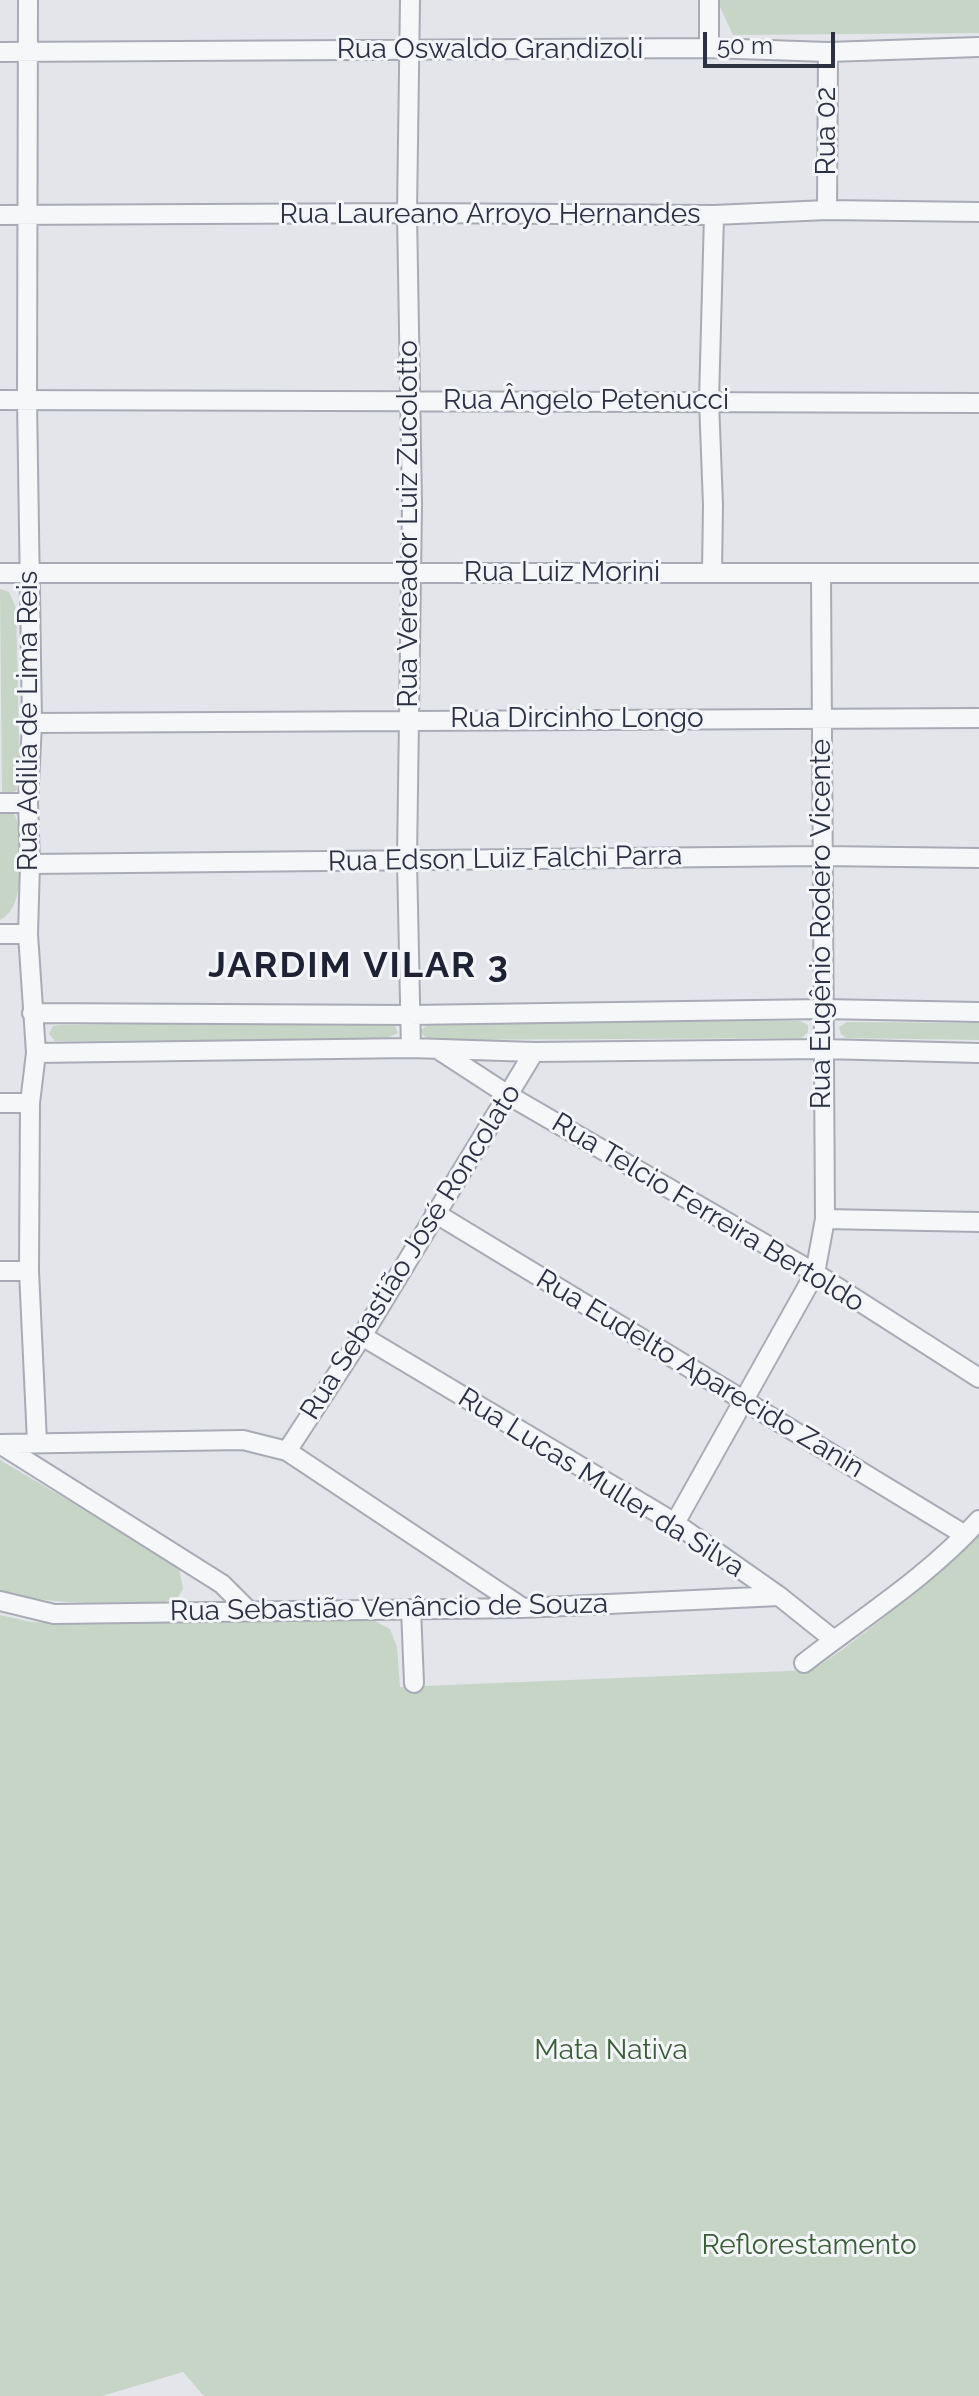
<!DOCTYPE html>
<meta charset="utf-8">
<style>
body{margin:0}
#map{position:relative;width:979px;height:2396px;overflow:hidden;background:#e3e5eb;font-family:Raleway,sans-serif}
canvas{display:block}
.scale{position:absolute;left:703px;top:32px;width:132px;height:36px;box-sizing:border-box;border:4px solid #2b3043;border-top:0;padding-left:10px;font-size:24px;line-height:28px;white-space:nowrap;color:#2b3043;-webkit-text-stroke:6px #f3f5f8;paint-order:stroke}
</style>
<div id="map">
<canvas width="979" height="2396"></canvas>
<div class="scale">50 m</div>
</div>
<script>
const g = document.querySelector('canvas').getContext('2d');
g.lineJoin = 'round';
function fill(path, color) { g.fillStyle = color; g.fill(path, 'evenodd'); }
function stroke(path, color, width, dash) { g.strokeStyle = color; g.lineWidth = width; g.lineCap = dash ? 'butt' : 'round'; g.setLineDash(dash || []); g.stroke(path); }
function drawText(font, color, halo, rows, align = 'center') {
  g.font = font + ' Raleway,sans-serif'; g.lineWidth = 6; g.setLineDash([]); g.textBaseline = 'middle'; g.strokeStyle = halo; g.fillStyle = color; for (const [text, x, y, turn = 0] of rows) {
    g.save(); g.translate(x, y); g.rotate((+turn || 0) * Math.PI / 180); g.textAlign = isNaN(turn) ? turn : align; if (halo) g.strokeText(text, 0, 0); g.fillText(text, 0, 0); g.restore();
  }
}
fill(new Path2D(`
 M720,0H979V33L733,35L720,7Z
 M0,589L9,592L16,608L20,776L16,791L2,795Z
 M0,809L15,815L18,825C18,853 28,906 0,920Z
 M385,1021L395,1026L398,1033L383,1040L55,1041L49,1034L53,1026L59,1025Z
 M800,1021L808,1025V1032L801,1038L430,1040L423,1035L421,1030L431,1022Z
 M847,1022L979,1023V1040L846,1038L841,1034L839,1027Z
 M0,1460L163,1556L179,1568L183,1589L178,1597L164,1602C109,1602 53,1607 0,1591Z
 M979,1534V2396H204L183,2372L102,2396H0V1615L32,1622L58,1623L373,1620L390,1629L397,1647L400,1687L812,1670C873,1632 925,1581 979,1534Z`), '#c6d5c5');
const minor = new Path2D(`
 M28,0L27,400L32,723L28,803L30,864L28,934L36,1053L30,1103L29,1271L37,1442
 M410,0L407,213L412,505L407,860L411,1048
 M709,0V48
 M0,52L709,48L828,52L979,47
 M827,210L828,52
 M0,215L407,213L714,215L827,210L979,212
 M0,400L979,403
 M0,573H979
 M712,573L713,505L709,401L714,215
 M32,723L979,718
 M0,803H28
 M30,864L821,856L979,858
 M0,934H28
 M32,1013L410,1015L823,1009L979,1012
 M439,1050L508,1095L815,1273L979,1378
 M36,1053L411,1048L534,1052L823,1049L979,1053
 M0,1103H30
 M435,1213L965,1535
 M825,1219L979,1222
 M0,1271H29
 M362,1336L675,1523L779,1596L834,1640
 M0,1444L243,1440L287,1451L523,1608
 M0,1444L222,1584L249,1611
 M287,1451L362,1336L534,1052
 M675,1523L815,1273L825,1219L821,573
 M0,1601L54,1614L523,1608L779,1596
 M411,1609L414,1683
 M804,1663C863,1617 929,1576 979,1520`);
stroke(minor, '#a8abb5', 22);
stroke(minor, '#f6f7f9', 18);
drawText('28px', '#2b3043', '#f3f5f8', [
 ["Rua Oswaldo Grandizoli",490,50],
 ["Rua 02",827,131,-90],
 ["Rua Laureano Arroyo Hernandes",490,215],
 ["Rua Ângelo Petenucci",586,401],
 ["Rua Vereador Luiz Zucolotto",409,524,-90],
 ["Rua Luiz Morini",562,573],
 ["Rua Dircinho Longo",577,719],
 ["Rua Adilia de Lima Reis",29,721,-90],
 ["Rua Edson Luiz Falchi Parra",505,859,-1],
 ["Rua Eugênio Rodero Vicente",822,924,-90],
 ["Rua Telcio Ferreira Bertoldo",708,1213,31],
 ["Rua Sebastião José Roncolato",411,1252,-58],
 ["Rua Eudelto Aparecido Zanin",700,1374,31],
 ["Rua Lucas Muller da Silva",601,1483,32],
 ["Rua Sebastião Venâncio de Souza",389,1608,-1]
]);
drawText('28px', '#3b5e39', '#f3f5f8', [
 ["Mata Nativa",611,2051],
 ["Reflorestamento",809,2246]
]);
g.letterSpacing = '2px';
drawText('bold 36px', '#1e2234', '#f3f5f8', [
 ["JARDIM VILAR 3",359,966]
]);
g.letterSpacing = '0px';
</script>
